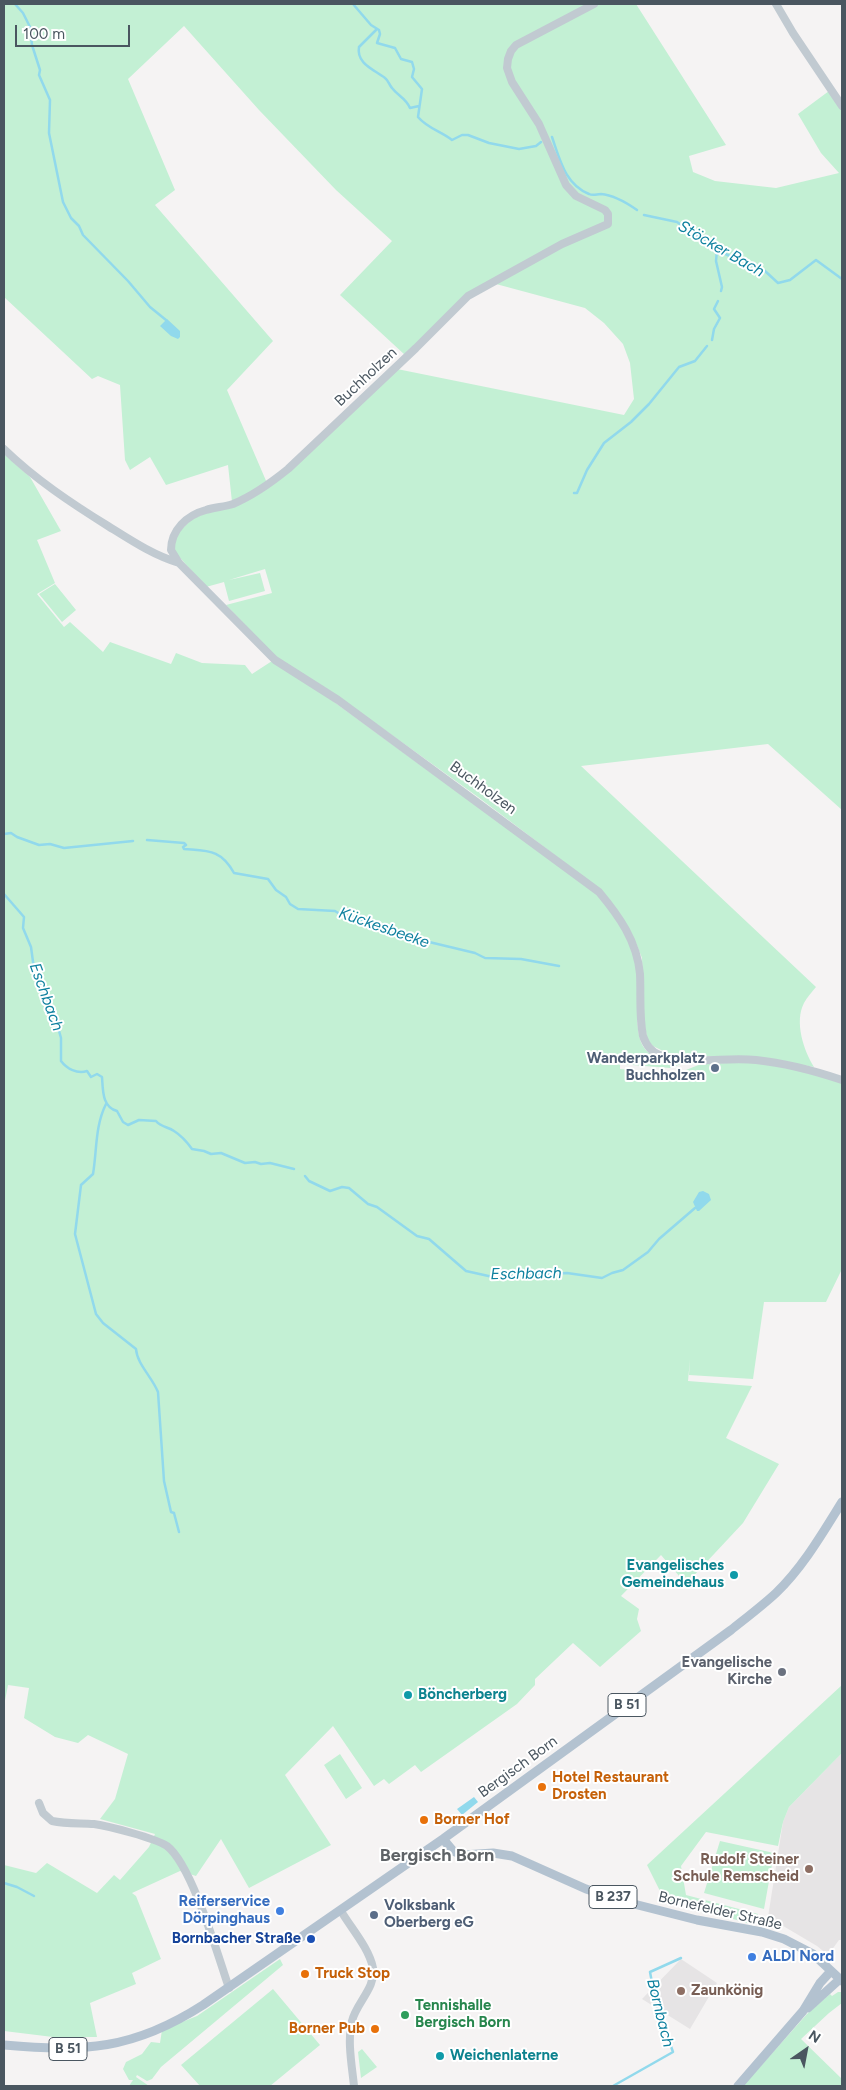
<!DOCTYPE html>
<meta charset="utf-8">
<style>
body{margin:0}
#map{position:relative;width:846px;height:2090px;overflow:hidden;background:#f5f3f3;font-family:Figtree,sans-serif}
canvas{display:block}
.frame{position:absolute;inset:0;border:5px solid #4a5660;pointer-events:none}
.north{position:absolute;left:781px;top:2025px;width:50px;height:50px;-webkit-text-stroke:4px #fff;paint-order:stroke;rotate:33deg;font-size:14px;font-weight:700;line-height:20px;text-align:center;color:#4a5660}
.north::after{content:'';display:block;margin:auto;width:18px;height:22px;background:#4a5660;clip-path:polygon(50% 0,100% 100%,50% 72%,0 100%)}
.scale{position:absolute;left:15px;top:25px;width:115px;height:22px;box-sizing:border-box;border:2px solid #4a5660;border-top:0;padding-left:6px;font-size:15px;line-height:18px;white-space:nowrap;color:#4a5660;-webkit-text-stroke:4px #fff;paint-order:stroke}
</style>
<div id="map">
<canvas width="846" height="2090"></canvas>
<div class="frame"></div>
<div class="north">N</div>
<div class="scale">100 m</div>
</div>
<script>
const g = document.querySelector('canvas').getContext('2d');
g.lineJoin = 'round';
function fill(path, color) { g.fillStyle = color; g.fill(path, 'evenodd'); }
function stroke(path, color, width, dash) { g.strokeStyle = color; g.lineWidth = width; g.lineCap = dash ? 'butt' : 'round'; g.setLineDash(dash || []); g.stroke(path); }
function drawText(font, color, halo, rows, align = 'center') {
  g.font = font + ' Figtree,sans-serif'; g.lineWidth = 4; g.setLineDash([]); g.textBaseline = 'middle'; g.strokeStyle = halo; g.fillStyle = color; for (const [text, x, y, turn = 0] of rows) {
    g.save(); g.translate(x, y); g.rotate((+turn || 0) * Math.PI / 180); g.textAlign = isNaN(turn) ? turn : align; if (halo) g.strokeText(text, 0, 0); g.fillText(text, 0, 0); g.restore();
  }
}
fill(new Path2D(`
 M842,1753V1940H839L828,1955L817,1946L768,1917L783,1822L789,1807Z
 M681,1959L717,1983L690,2029L642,1999Z`), '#e6e4e5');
fill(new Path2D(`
 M4,4H636L726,145L689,156L693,172L715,181L776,188L839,173L821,153L798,114L829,91L842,109V810L768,744L581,766L816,987C812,992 807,997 804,1003C794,1022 804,1051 814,1067L756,1057L702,1056L667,1053L653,1046L648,1041L644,1023L642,958L636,943L601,890L478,797L332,692L276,657L226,605L272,593L265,569L229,580L260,573L265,591L229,601L224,582L206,587L174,551L176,535L192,519L270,486L397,369L624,415L634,399L630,363L623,344L604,323L585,308L496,284L476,288L405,355L340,295L392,241L336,190L259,110L184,26L128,79L175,190L155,205L273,341L227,390L267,483L232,502L228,465L166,485L150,457L130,470L125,460L120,385L98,376L92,379L4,297Z
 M4,454L30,477L61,531L37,540L55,583L37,594L64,627L70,622L103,652L110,642L171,664L176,653L202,663L245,665L252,674L272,661L326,696L597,894C617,920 633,940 637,973C640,993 632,1033 645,1049C654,1060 672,1060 684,1063L670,1068L620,1064V1069L676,1074L701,1064L754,1062L806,1071L842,1083V1269L826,1302H764L753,1379L689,1375L690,1359L688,1381L752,1386L726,1438L779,1464L743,1523L686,1584L661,1555L621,1596L639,1609L637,1619L641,1631L600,1667L573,1643L535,1679V1685L517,1704L421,1772L415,1765L389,1784L384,1779L374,1786L333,1726L285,1775L331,1845L249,1888L221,1839L196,1876L180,1871L132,1893L136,1896L161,1959L132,1973L136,1984L90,2003L97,2037H53L4,2031V1865L36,1873L47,1863L97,1893L114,1875L120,1880L149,1847L155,1834L100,1819L115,1799L128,1754L88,1735L78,1743L55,1737L24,1718L29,1688L8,1685L4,1706Z
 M55,584L76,610L62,622L39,594Z
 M842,1685V1753L789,1807L783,1822L778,1846L706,1832L681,1866L686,1895L758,1914L754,1925L664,1899L647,1865Z
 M340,1754L362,1788L346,1799L324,1765Z
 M720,1841L774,1853L764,1909L704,1893Z
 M280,1959L283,1965L161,2067L152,2079L147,2081L137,2075L136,2077L149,2086H129L133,2080H129L123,2069L126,2062L142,2054L151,2042L160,2043L162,2030L197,2016Z
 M273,1989L320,2045L270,2086H200L181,2065Z
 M838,1992H842V2003L829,2013L801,2039L842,2079V2086H743L807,2014L830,1994L832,1996Z
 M362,2049L377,2067L361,2078L358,2052Z`), '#c3f0d4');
fill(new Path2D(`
 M167,319L180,331V337L178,339L171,336L160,326Z
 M703,1191L709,1194L711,1200L699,1211H697L693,1202L699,1192Z
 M474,1797L478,1802L462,1815L457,1809Z`), '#91d9ec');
stroke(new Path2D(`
 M15,4L23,13L30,27L32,45L40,70L39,75L50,100L49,133L63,202L71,218L79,226L83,235L128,281L150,307L166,320
 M353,4L371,25L379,30L380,34L377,43L395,48L401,59L412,62L414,69L412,77L422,89L418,117C427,128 442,132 452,140L462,135H468L489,143L519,149L536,146L541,142
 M377,29L359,47C356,64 375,70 385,78C389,81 389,85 392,88C398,96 406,98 410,108L419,106
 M552,137C560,160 565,184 589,194C593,196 597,194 601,194C614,195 627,203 637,210
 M644,215L677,222L717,250L734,258L745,259L750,265L765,271L778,283L790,280L816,260L842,279
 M717,250L716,261L722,287L721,291
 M712,340L714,329L720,318L714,309L718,301
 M574,493H577L587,470L604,443L631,422L649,404L679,367L695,361L707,346
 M4,834L11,833L17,837L39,845L50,844L64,848L133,841
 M147,840L184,843L186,845L183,847L184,849C208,851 221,849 234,873L268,879L276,890L286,897L290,904L298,909L335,911L343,916L356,917L386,932L419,942L425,941L475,953L485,958L521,959L559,966
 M4,894L24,917L23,928L31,947L34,969L38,974L49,1006L54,1013L61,1038V1061C67,1069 77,1074 87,1071L91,1077L97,1074L102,1077C103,1090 102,1107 117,1111L123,1122L128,1125L139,1120L156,1121C161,1127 168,1127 174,1131C182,1136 187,1142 192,1149L204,1151L211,1154L221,1153L245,1163L255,1162L261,1164L270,1163L294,1169
 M106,1104C95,1126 97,1150 93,1174L81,1185L75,1234L96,1314L103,1323L136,1349C137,1364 152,1377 158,1392L164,1481L171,1512L174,1513L179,1532
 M305,1176L309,1181L330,1191L342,1187L349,1188L368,1204L377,1207L417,1236L429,1239L466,1271L493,1277L567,1273L602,1278L612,1273L623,1270L648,1252L659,1239L695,1208
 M4,1883L17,1887L34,1896
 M613,2086L673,2052L656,2004L650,1972L681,1958`), '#91d9ec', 2.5);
stroke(new Path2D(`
 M594,4L516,45L511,51L508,59L507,68L512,82L539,124L566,185L576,196L605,210L608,214V224L562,244L468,296L416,348L288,469C272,482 252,496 233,504C224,507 215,507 206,510C187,515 171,530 171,550L179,563L275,660L338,700L599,892C619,916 637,941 640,974C641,995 639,1016 643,1036C646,1045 651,1052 660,1055C691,1065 725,1057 756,1060C785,1063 815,1071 842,1080
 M776,4L793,33L842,106
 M4,449C35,479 71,503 108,526C132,541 153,555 179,563
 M39,1803L43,1813L52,1821C66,1824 80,1823 94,1824C108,1826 155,1838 167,1846C192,1865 218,1956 229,1988
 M341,1911C351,1928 369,1948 373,1968C376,1988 356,2003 352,2021C347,2041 352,2066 354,2086`), '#c1cad1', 8);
stroke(new Path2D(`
 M443,1839L453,1851L463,1855L493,1853L512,1856L586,1889L630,1903L697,1920L762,1932L784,1939L813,1954L842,1981
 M808,2008L840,1979
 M4,2045C84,2052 133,2050 203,2005L443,1839L731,1630C746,1618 762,1606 776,1593C803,1567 822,1534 842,1502
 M738,2086L803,2011L820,1983L831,1971`), '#b3c2d0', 9);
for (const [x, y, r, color] of [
 [715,1068,5,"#5c6f8a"],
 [734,1575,5,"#0f9aa8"],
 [782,1672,5,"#6b7280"],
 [408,1695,5,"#0f9aa8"],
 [542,1787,5,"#e8710a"],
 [424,1820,5,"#e8710a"],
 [809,1869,5,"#8d6e63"],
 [280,1911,5,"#3f7fe0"],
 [374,1915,5,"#5c6f8a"],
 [311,1939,5,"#1a4fb4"],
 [752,1957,5,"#3f7fe0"],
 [305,1974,5,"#e8710a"],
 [681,1991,5,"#8d6e63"],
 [405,2015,5,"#2e9e5b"],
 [375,2029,5,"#e8710a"],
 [440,2056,5,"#0f9aa8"]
]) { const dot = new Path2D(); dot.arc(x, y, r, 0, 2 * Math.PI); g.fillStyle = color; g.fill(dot); stroke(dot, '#fff', 2); }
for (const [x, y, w] of [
 [627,1705,38],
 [613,1897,48],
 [68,2049,38]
]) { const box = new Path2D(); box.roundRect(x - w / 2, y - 11.5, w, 23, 4); g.fillStyle = '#fff'; g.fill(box); stroke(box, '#4a5660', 1); }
drawText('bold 14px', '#4a5660', null, [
 ["B 51",627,1705],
 ["B 237",613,1897],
 ["B 51",68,2049]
]);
drawText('15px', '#4a5660', '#fff', [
 ["Buchholzen",366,377,-43],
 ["Buchholzen",483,788,36],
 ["Bergisch Born",518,1767,-36],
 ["Bornefelder Straße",720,1911,13]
]);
drawText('bold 15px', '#4e5e75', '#fff', [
 ["Wanderparkplatz",705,1059],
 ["Buchholzen",705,1076],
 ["Volksbank",384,1906,"left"],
 ["Oberberg eG",384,1923,"left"]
], 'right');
drawText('bold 15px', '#0d838f', '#fff', [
 ["Evangelisches",724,1566,"right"],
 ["Gemeindehaus",724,1583,"right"],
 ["Böncherberg",418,1695],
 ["Weichenlaterne",450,2056]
], 'left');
drawText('bold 15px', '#5b616d', '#fff', [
 ["Evangelische",772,1663],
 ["Kirche",772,1680]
], 'right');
drawText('bold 15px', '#c56008', '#fff', [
 ["Hotel Restaurant",552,1778],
 ["Drosten",552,1795],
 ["Borner Hof",434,1820],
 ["Truck Stop",315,1974],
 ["Borner Pub",365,2029,"right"]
], 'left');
drawText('bold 15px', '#785e54', '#fff', [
 ["Rudolf Steiner",799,1860],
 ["Schule Remscheid",799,1877],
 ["Zaunkönig",691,1991,"left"]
], 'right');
drawText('bold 15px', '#366cbe', '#fff', [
 ["Reiferservice",270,1902],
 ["Dörpinghaus",270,1919],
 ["ALDI Nord",762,1957,"left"]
], 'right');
drawText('bold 15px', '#164399', '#fff', [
 ["Bornbacher Straße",301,1939]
], 'right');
drawText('bold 15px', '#27864d', '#fff', [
 ["Tennishalle",415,2006],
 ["Bergisch Born",415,2023]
], 'left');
drawText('italic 16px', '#0e819f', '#fff', [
 ["Stöcker Bach",721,249,30],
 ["Kückesbeeke",384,928,19],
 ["Eschbach",46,997,70],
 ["Eschbach",526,1274,-1],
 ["Bornbach",660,2013,76]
]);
drawText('bold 18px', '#5f6367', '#fff', [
 ["Bergisch Born",437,1856]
]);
</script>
